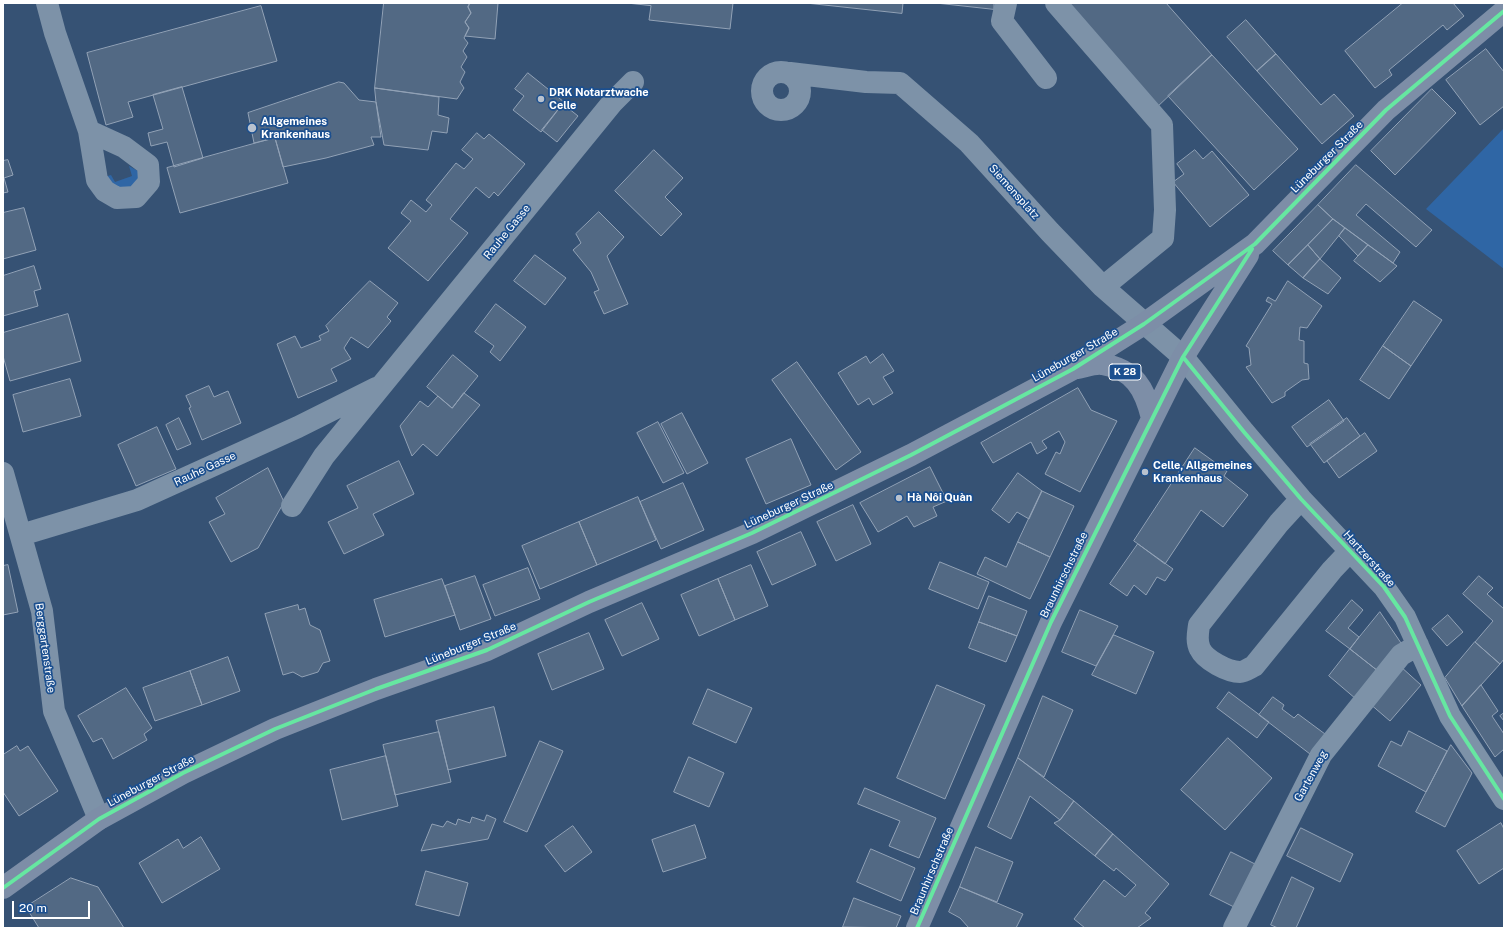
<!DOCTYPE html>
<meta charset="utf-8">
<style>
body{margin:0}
#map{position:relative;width:1507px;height:931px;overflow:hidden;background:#365274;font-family:"Public Sans",sans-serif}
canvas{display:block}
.frame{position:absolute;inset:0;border:4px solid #fff;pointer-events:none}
.scale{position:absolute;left:12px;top:901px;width:78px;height:18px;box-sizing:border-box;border:2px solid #fff;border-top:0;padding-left:5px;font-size:12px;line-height:14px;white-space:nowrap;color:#fff;-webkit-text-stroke:3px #1b4f8f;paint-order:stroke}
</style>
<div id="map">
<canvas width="1507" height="931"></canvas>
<div class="frame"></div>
<div class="scale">20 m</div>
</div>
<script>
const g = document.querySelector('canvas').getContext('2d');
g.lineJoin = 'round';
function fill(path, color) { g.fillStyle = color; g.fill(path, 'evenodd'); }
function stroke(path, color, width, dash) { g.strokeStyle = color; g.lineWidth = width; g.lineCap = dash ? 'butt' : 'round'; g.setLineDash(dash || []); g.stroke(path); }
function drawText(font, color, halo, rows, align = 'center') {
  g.font = font + ' "Public Sans",sans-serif'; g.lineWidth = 3.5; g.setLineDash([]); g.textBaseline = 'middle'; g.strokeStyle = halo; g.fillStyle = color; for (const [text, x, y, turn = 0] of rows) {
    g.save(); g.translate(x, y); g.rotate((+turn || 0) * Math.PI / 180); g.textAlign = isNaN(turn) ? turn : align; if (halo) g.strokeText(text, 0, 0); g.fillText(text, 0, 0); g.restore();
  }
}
fill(new Path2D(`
 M1504,128V269L1426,209Z
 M129,166L138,171L142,179L125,194L104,177L111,175L115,182L132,176Z`), '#2f66a5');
const building = new Path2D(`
 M384,3H470L468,7L471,13L465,22L469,28L464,38L468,43L463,51L467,57L461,67L465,72L460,82L464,88L457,99L375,88Z
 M470,3H498L495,39L465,36L469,28L465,22L471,13L468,7Z
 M627,3H733L730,29L649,20L651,6Z
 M806,3H903L902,13Z
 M936,3H994V9Z
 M1060,3H1166L1212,55L1155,109Z
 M1403,3H1453L1464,16L1447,30L1443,25L1389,70L1392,75L1375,88L1345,51Z
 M261,6L277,61L128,102L133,117L106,125L87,53Z
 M1246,20L1276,54L1257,71L1227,37Z
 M1486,49L1504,72V106L1480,125L1446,80Z
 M1276,54L1321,105L1334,94L1354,116L1322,144L1257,71Z
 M1212,55L1298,149L1254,190L1168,96Z
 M528,73L564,102L541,132L513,110L524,96L515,89Z
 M339,82L344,83L359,100L376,102L381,137H371L374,145L326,158L283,167L275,138L254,143L248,113Z
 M182,87L203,158L174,167L167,142L151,146L148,133L163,129L153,95Z
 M375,88L439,97L438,115L449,118L447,133L432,131L428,150L384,145L376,102Z
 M1432,89L1456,113L1395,175L1371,151Z
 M563,104L578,116L557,142L542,130Z
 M477,133L484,139L489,134L525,164L498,196L494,192L489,198L476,187L450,219L468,233L428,281L388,248L411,221L401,213L411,200L426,212L432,205L426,200L456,163L464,169L473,159L462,150Z
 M275,138L288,183L180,213L167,168Z
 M654,150L683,178L665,197L682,214L661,236L615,191Z
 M1195,150L1203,159L1212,151L1249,195L1210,227L1173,182L1184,174L1177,164Z
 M8,160L13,175L4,178L8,192L3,193V161Z
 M1356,165L1432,230L1416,247L1366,204L1356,215L1400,252L1393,263L1333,219L1318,205Z
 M1318,205L1333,219L1288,265L1273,251Z
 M24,208L36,250L3,259V213Z
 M599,212L624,237L607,256L628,304L604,314L594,292L599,290L591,272L573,250L581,243L576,234Z
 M1333,219L1345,228L1320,259L1308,245Z
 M1345,228L1368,245L1358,256L1339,236Z
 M1308,245L1320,259L1303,278L1288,265Z
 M1368,245L1397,266L1380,282L1354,261Z
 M535,255L566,278L545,305L514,281Z
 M1320,259L1341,278L1328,294L1303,278Z
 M34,266L41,289L34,291L38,306L3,316V276Z
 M370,281L398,303L387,317L391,321L368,348L351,337L344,348L351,359L331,369L337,381L298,398L277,344L295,336L301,348L321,340L319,336L329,331L326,326Z
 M1288,281L1322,306L1307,328L1300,327L1299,340L1304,341V363L1308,364L1309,379L1302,380L1285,392V396L1272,403L1246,367L1251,365L1249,348L1246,346L1272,304L1266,301L1268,297L1275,301Z
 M1414,301L1442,320L1411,366L1383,346Z
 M496,304L526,327L500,361L490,352L494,346L475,332Z
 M68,314L81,361L10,381L3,356V333Z
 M1383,346L1411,366L1389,399L1360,380Z
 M883,354L894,371L883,377L893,393L873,405L869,398L858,405L838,373L866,356L870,363Z
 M453,355L478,376L452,408L427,387Z
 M797,362L861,452L836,470L772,380Z
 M70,379L81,416L23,432L13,395Z
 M209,386L214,397L228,391L241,423L202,440L189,408L191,407L186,396Z
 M1078,388L1091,410L1117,421L1080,492L1045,474L1056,452L1060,454L1065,442L1059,431L1042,441L1047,448L1037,454L1031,442L993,463L981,443Z
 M464,393L480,405L437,456L423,444L412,456L400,426L420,401L428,407L438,396L452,408Z
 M1329,400L1344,421L1307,447L1292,427Z
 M682,413L708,463L687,474L661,424Z
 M179,418L191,444L177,450L166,425Z
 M1347,418L1360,436L1324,463L1310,444Z
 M658,422L684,473L663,483L637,433Z
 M157,427L176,469L136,486L118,445Z
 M1365,433L1377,451L1339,478L1327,461Z
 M791,439L811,485L766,504L746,459Z
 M1195,448L1227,471L1224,476L1248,495L1223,527L1201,510L1165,564L1134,541Z
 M399,461L414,494L373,514L384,535L344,554L328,522L358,508L347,486Z
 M930,467L947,501L933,507L937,516L914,527L907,516L878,532L860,503Z
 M268,468L284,502L258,548L231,562L209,522L225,514L216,498Z
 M1018,473L1042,491L1029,519L1017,512L1009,523L992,510Z
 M683,483L704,530L661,549L640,502Z
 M1042,491L1074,506L1050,557L1018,542Z
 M638,497L656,540L597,565L579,522Z
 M853,505L871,544L836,561L817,522Z
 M579,522L597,565L540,589L522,546Z
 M801,532L816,565L772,585L757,552Z
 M1018,542L1050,557L1030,599L977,574L985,557L1006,567Z
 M1138,544L1173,569L1165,581L1157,577L1146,595L1134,585L1127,596L1110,584Z
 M940,562L989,582L978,609L929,589Z
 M8,565L18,612L3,615V566Z
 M751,565L768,606L735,620L718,579Z
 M528,568L540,599L495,616L483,585Z
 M475,576L491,619L460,630L445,586Z
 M1479,576L1493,588L1487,594L1504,609V659L1500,664L1475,642L1493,621L1463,594Z
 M442,579L455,615L385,637L374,600Z
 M718,579L735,620L699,636L681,595Z
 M989,596L1027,611L1017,636L979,622Z
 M1352,600L1363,610L1348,628L1359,637L1350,649L1326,631Z
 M642,603L659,639L622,656L605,620Z
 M298,605L299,610L305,608L310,625L320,630L330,661L323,663L318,672L302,677L293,672L283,675L265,614Z
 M1080,610L1118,626L1096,666L1062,652Z
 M1380,612L1401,643L1378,671L1350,649Z
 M1448,615L1463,632L1447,646L1432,629Z
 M979,622L1017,636L1006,662L969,648Z
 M589,633L604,669L552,690L538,654Z
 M1114,635L1154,652L1136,694L1092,675Z
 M1475,642L1500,664L1462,706L1445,678Z
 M1350,649L1378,671L1356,699L1329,676Z
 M228,657L240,691L202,705L190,671Z
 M1400,666L1421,685L1390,721L1369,703Z
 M190,671L202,705L155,721L143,688Z
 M937,685L985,705L945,799L897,778Z
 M1481,685L1498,711L1492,716L1504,734V749L1495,757L1462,706Z
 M126,688L152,728L144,734L147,740L113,759L102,738L93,742L78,716Z
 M708,689L752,708L736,743L693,724Z
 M1229,692L1269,722L1257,738L1217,708Z
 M1043,696L1073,710L1044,777L1018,758Z
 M1273,697L1284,705L1282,709L1294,718L1298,714L1325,734L1310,754L1259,715Z
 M494,707L506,756L448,770L436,721Z
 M1504,713V721L1500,716Z
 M1409,731L1447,751L1426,792L1378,766L1391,741L1401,746Z
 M439,732L451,782L395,795L383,745Z
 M1228,738L1272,778L1225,830L1181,790Z
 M540,741L563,751L527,832L504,822Z
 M1451,745L1472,773L1445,827L1416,812Z
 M17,746L20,751L28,746L58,791L19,816L3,792V755Z
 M386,756L398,806L342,820L330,770Z
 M689,757L724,773L709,807L674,792Z
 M1018,758L1074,801L1060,820L1030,796L1011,839L988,827Z
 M865,788L936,818L919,858L889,846L900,821L858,804Z
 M1074,801L1113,834L1095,856L1054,823L1060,820Z
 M487,815L496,819L488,839L421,851L432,824L443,827L447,821L456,825L458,819L470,823L472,817L484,821Z
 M1501,823L1504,829V868L1479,884L1457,851Z
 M695,825L706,858L663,872L652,840Z
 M573,826L592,852L565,872L545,846Z
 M1301,828L1353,854L1340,882L1287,856Z
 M1113,834L1169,884L1145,913L1151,918L1137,928H1085L1074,919L1104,880L1125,897L1136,885L1116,868L1114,871L1095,856Z
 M201,837L220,869L162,903L139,863L178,839L183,848Z
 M976,847L1013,862L997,902L960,887Z
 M871,849L915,868L901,901L857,882Z
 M1231,852L1257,865L1236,908L1210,895Z
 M426,871L468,883L459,916L416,905Z
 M1292,877L1314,888L1296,928H1278L1271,925Z
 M71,878L98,887L124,928H39L26,907Z
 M960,887L1023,914L1016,928H969L960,918L949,912Z
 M854,898L901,916L896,928L843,927Z`);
fill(building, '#526984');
stroke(building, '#92a2b6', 1);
stroke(new Path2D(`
 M47,3L55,33L89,131L97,180L105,191L117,198L136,197L149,182L148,165L124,147L89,131
 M1006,3L1002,21L1046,78
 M1056,3L1162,125L1165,210L1163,238L1103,287
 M762 91a19 19 0 1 1 38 0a19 19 0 1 1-38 0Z
 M790,73L866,82L900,83L969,143L1050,232L1103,287L1183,357L1244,432L1301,499L1384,587L1405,617L1450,716L1504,799
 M3,473L42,611L54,711L99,819
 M1301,499L1279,523L1199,625C1198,633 1196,641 1200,649C1205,660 1228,672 1240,672C1244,672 1250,668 1254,666L1332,570L1350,551
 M292,506L324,456L612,103L633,82
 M21,535L137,500L298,427L376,388
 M1234,928L1321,755L1401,655L1418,645`), '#7d92a8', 22);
stroke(new Path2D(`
 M1077,368C1084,367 1094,363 1102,364C1134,369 1145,389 1152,418
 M3,888L99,819L183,773L275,729L376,689L487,650L589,602L752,533L911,455L1073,369L1144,324L1255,244L1386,110L1504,11
 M917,928L1051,622L1183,357L1248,255`), '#7d8ea7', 22);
stroke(new Path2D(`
 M1183,357L1244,432L1301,499L1384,587L1405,617L1450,716L1504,799
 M3,888L99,819L183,773L275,729L376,689L487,650L589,602L752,533L911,455L1073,369L1144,324L1255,244L1386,110L1504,11
 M917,928L1051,622L1183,357L1252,249`), '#66e7a1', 4);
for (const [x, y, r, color] of [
 [541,99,4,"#b9c2ce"],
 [252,128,5,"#b9c2ce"],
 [1145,472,4,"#b9c2ce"],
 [899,498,4,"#b9c2ce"]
]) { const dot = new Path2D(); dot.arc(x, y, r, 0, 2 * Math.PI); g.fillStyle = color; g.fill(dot); stroke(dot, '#1b4f8f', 1.5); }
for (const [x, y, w] of [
 [1125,372,32]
]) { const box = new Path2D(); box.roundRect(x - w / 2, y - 8, w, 16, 3); g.fillStyle = '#1b4f8f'; g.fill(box); stroke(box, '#fff', 1); }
drawText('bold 10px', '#fff', null, [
 ["K 28",1125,372]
]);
drawText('bold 11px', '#fff', '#1b4f8f', [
 ["DRK Notarztwache",549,93],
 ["Celle",549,106],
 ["Allgemeines",261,122],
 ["Krankenhaus",261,135],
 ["Celle, Allgemeines",1153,466],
 ["Krankenhaus",1153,479],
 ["Hà Nôi Quàn",907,498]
], 'left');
drawText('11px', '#fff', '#1b4f8f', [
 ["Lüneburger Straße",1327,157,-45],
 ["Siemensplatz",1014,192,48],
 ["Rauhe Gasse",507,232,-51],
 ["Lüneburger Straße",1075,355,-30],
 ["Rauhe Gasse",205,469,-25],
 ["Lüneburger Straße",789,505,-25],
 ["Hartzerstraße",1369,559,48],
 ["Braunhirschstraße",1064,575,-64],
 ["Lüneburger Straße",471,644,-22],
 ["Berggartenstraße",45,648,82],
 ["Gartenweg",1311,776,-61],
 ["Lüneburger Straße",151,781,-28],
 ["Braunhirschstraße",932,871,-67]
]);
</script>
